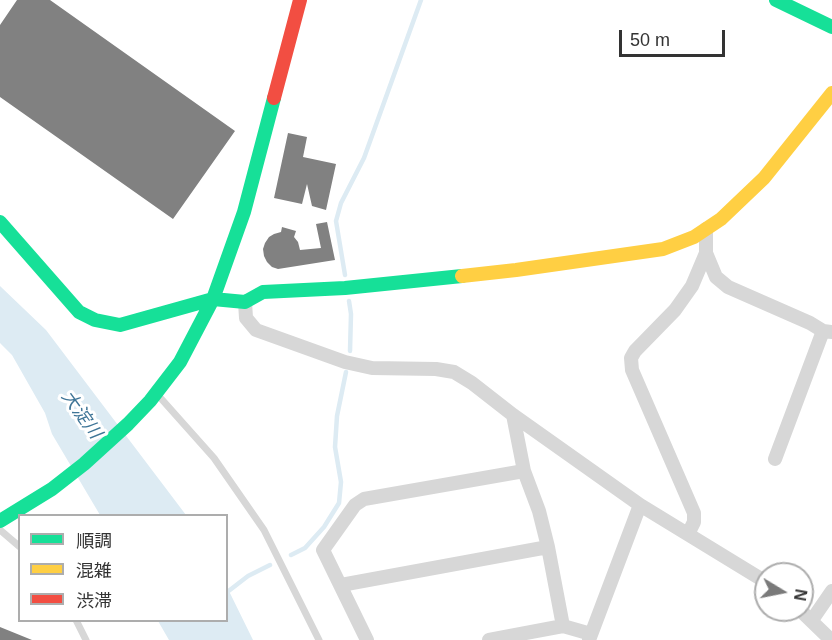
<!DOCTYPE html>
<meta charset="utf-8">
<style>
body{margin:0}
#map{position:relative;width:832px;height:640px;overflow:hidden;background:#fff;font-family:Arial,"Noto Sans JP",sans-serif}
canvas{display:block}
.legend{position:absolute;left:18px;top:514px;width:210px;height:108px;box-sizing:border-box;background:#fff;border:2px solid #adadad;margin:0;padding:8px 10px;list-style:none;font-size:18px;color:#333}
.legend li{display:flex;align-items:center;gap:12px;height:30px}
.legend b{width:30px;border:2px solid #adadad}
.north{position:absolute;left:754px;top:562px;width:60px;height:60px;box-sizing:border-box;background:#fff;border:2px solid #adadad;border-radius:50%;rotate:100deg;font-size:16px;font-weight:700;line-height:24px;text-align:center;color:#333}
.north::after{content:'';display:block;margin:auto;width:21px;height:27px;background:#7a7a7a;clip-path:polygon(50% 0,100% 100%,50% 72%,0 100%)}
.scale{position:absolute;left:619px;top:30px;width:106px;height:27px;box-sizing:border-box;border:3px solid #333;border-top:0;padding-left:8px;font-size:18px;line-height:21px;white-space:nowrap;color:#333;-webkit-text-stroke:4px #fff;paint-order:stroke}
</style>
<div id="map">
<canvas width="832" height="640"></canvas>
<ul class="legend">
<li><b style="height:8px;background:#16e098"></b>順調</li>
<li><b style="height:8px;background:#ffcf43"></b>混雑</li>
<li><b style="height:8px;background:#f24e42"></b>渋滞</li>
</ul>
<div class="north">N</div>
<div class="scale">50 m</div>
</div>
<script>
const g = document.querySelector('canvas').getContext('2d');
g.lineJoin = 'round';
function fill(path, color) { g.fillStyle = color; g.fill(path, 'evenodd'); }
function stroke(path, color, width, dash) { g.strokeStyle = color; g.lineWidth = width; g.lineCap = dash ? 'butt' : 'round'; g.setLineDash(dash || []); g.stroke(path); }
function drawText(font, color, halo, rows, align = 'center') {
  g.font = font + ' Arial,"Noto Sans JP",sans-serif'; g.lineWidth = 6; g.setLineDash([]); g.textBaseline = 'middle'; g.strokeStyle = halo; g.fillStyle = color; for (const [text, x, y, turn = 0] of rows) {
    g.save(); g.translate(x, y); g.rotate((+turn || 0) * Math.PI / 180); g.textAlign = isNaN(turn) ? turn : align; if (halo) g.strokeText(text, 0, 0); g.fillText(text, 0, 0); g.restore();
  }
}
fill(new Path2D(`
 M0,286L46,330L186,515H100L52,434L45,413L12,355L0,343Z
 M227,587L253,640H169L158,621L226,620Z`), '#ddebf3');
stroke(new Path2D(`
 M345,275L336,221L341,203L364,158L421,0
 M349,301L351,314L350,351
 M291,555L305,548L324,527L339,503L341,482L335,447L337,416L346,372
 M226,593L248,576L270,565`), '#ddebf3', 4.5);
fill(new Path2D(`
 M17,0H50L235,131L173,219L0,97V25Z
 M288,133L307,137L303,157L336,164L326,210L312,206L307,184L302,204L274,198Z
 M327,222L335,260L278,269L272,267L267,262L264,256L263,249L265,243L269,237L274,234L281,232L282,227L296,231L294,237L298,242L300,250L321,248L316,224Z
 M0,627L32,640H0Z`), '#818181');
stroke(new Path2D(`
 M157,394L214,458L264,530L319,640
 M0,530L20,547
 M76,620L86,640`), '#d7d7d7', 7);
stroke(new Path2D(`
 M706,229V253L716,277L728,287L810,323L823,331L832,332
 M245,302L246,318L256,330L345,362L372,368L436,369L454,372L472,383L513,415L640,505L766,582
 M513,415L524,471L539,511L548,547L563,626
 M775,459L823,331
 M688,534L694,522V513L632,370L631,358L635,351L675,310L692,286L706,253
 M341,585L548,547
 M800,610L831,640
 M812,620L832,591
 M367,640L323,550L355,505L364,499L524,471
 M489,640L563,626L591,634
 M589,640L640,505`), '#d7d7d7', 14);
stroke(new Path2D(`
 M776,0L832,27
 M0,222L79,312L95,320L120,325L213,299L245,302L263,292L345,288L462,276
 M0,521L52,489L84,464L128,424L150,401L180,362L213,299L244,212L274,98`), '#16e098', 14);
stroke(new Path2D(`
 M462,276L516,270L663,249L694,237L721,219L764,178L832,93`), '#ffcf43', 14);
stroke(new Path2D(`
 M274,98L300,0`), '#f24e42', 14);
drawText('italic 18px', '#3f7597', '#fff', [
 ["大淀川",81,415,54]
]);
</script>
